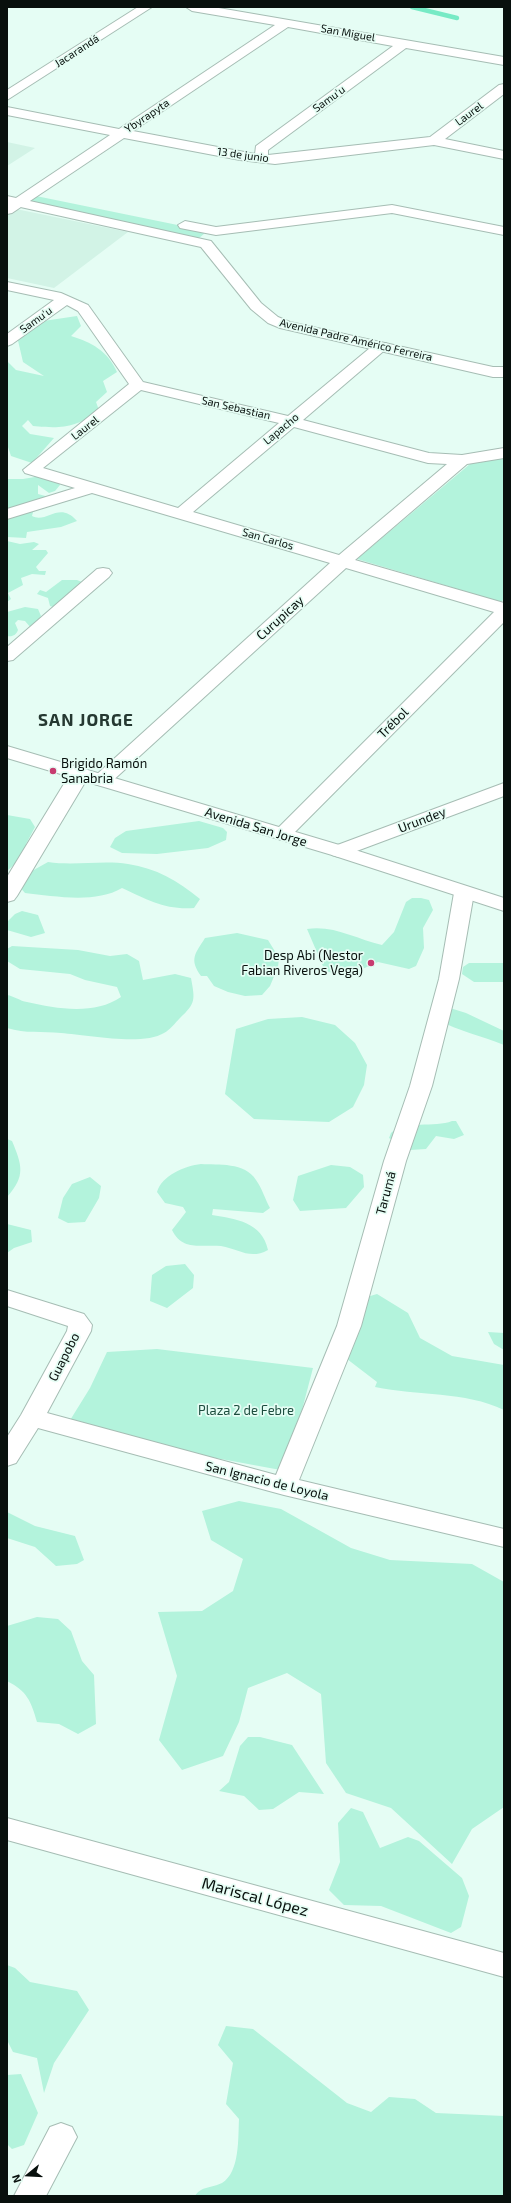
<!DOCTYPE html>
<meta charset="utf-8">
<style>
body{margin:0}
#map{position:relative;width:511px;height:2203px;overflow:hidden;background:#e5fdf4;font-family:"Exo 2",sans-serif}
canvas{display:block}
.frame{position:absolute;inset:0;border:8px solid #08100d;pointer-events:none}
.north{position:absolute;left:8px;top:2155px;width:40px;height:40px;-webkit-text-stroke:3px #e5fdf4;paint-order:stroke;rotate:252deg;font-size:11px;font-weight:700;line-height:16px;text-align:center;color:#08100d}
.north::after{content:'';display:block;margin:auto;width:14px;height:18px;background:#08100d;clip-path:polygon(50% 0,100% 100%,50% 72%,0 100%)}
</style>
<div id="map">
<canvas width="511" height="2203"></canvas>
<div class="frame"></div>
<div class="north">N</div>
</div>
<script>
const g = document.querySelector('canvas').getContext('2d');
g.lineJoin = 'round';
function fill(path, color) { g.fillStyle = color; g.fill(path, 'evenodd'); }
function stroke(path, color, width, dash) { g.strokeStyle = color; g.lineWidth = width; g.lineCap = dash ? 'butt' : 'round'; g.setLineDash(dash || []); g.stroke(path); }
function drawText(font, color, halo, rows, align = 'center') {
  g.font = font + ' "Exo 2",sans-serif'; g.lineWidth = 3.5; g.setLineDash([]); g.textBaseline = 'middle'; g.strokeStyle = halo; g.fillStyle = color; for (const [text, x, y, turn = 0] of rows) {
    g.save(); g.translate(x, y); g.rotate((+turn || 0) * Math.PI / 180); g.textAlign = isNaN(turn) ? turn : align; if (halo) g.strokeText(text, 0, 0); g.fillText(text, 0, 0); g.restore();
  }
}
fill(new Path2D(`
 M7,142L35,148L7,166Z
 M16,209L128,232L54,288L7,278V215Z`), '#d2f3e6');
fill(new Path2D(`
 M36,196L202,230L205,233L198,239L26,200Z
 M77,316L81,326L71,336C91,342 108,351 117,372L103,381L107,392L96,402L100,413C72,427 64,429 33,426L28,420L22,426L30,434L54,438L32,463L11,456L7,444V361L16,370L44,376L23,362L16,332L30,323Z
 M504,458V599L501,602L357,559L470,464Z
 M41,476L57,479L60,485L55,491L49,493L38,485V494L49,497L51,503L33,512L32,516C47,524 59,500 77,521L61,527L27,532L26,538L7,537V479H23Z
 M7,541L20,544L34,542L39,544L32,550H46L48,553L36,567L39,571H46L45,575L32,574L21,578L23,585L8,593L11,599L7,602Z
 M62,580H77L82,582L56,608L50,606L48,598L37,594L40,590L46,592Z
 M25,607L38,609L41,616L37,623L31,628L25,621L18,620L15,623L18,630C16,635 13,637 7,636V612Z
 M7,815L30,819L35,827L26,844L27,853L7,871Z
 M199,821L223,828L227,832L226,840L208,848L157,854L122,853L110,847L115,838L126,831Z
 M48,862C74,866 103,860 128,864C156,868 178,881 200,899L194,908C165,910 148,900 122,888C95,904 54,896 25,893L18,885L23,876Z
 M412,898H421L429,900L433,910L423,928L424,948L416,966L409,969L378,962L358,971L333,973L325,971L307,929C334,925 356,939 382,945L394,932L406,902Z
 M22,911L38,915L45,933L31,937L7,930V922L15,914Z
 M237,933L268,940L279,958L278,967L270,986L262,995L245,996L228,992L214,986L207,976H201C189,959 195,954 205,938Z
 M12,946L78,950L110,956L127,954L139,961L143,980L175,974L191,978C195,1000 196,1003 180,1018C175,1023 170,1030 164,1033C143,1046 87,1035 61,1033C42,1031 26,1034 7,1028V995C14,996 20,1001 27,1002C57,1009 95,1015 121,997L117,987L85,980L70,974L20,969L7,961V949Z
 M469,963H504V982H474L462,974L463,967Z
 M450,1008L466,1013L504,1031V1045C482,1036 458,1031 438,1020Z
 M302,1017L335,1025L355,1043L367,1065L364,1085L353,1107L329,1122L254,1119L225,1094L236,1029L268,1019Z
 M452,1121H456L464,1135L454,1139L436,1136L426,1149L410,1150L389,1138L391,1133C404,1120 435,1128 452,1121Z
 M7,1139L12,1141C22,1165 26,1176 7,1197Z
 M201,1164C218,1165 245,1162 256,1180C262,1188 265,1199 270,1208L263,1213L213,1209L212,1215C236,1219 262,1222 268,1250C250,1260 239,1249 221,1246C202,1244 183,1252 172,1230L186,1212L183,1207L165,1203L157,1192C162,1175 185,1166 201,1164Z
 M331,1165L350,1167L363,1175L364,1187L346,1208L300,1211L293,1200L298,1176Z
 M90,1177L101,1186L99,1198L85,1222L68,1223L58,1218L63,1198L72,1184Z
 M7,1224L31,1230L32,1242L14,1248L7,1253Z
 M185,1264L194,1275L193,1288L167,1308L150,1301L152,1275L166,1266Z
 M377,1294L408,1313L420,1338L452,1356L504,1365V1410C465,1391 417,1396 375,1387L377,1382L347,1359L360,1299Z
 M488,1332L504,1333V1350L494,1344Z
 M157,1349L313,1368L286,1471L64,1430L90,1388L107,1352Z
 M239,1501L281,1509L351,1548L390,1560L472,1564L504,1582V1807L472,1829L452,1864L391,1808L346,1793L326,1763L321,1694L287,1673L248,1688L239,1722L223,1756L182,1770L159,1740L177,1676L158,1612L202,1611L233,1591L243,1559L211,1540L202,1511Z
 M7,1512L35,1526L75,1536L84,1560L77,1564L56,1566L35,1547L7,1538Z
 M37,1617L58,1619L71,1631L82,1661L94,1675L96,1724L78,1734L59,1724L37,1722C31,1701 27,1691 7,1681V1626Z
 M248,1737H260L292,1745L324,1794L299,1792L273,1809L259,1810L244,1796L219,1791L229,1782L240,1746Z
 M351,1808L363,1812L380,1848L408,1837L419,1841L462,1878L469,1896L461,1927L451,1933L381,1906L344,1905L329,1890L340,1862L338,1823Z
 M7,1965L15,1968L30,1982L77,1991L89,2010L54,2063L44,2093L37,2058L13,2052L7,2040Z
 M226,2026L253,2029L347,2103L371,2112L389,2097L415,2099L436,2113L504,2116V2196H195C201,2186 212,2188 222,2183C240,2172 238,2138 239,2119L226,2104L233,2063L218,2045Z
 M21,2074L38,2113L24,2145L12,2149L7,2144V2075Z`), '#b3f3dc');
stroke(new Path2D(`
 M412,7L457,18`), '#77eac5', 4.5);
const street = new Path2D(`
 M138,7H152L7,100V90Z
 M186,7H213L504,57V65L406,48L268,150V155L430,137L499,85L504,84V94L445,139L504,151V159L434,145L275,164L240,160L124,138L12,213L7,214V204L110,135L7,115V107L119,129L275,25L192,11ZM288,27L393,46L256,146L255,154L133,131Z
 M7,282L61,293L88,305L143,382L288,416L376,343H386L389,346L386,349L303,420L429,453L462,455L504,448V458L467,464L355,560L504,603V622L289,838L282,840L275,838L272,834L494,612L346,568L109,784L102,786L95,784L92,780L95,776L330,563L92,493L7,519V509L75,488L25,473L23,470L129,384L78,311L67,305L12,344L7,346V334L54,300L7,290ZM141,390L279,423L178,508L43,468ZM294,427L428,463L447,464L339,555L193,512Z
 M103,568L109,569L112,573L109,577L13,660L7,661V647L97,569Z
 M80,768L87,770L90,774L17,896L14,900L7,902V877L70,774L73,770Z
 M504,783V796L346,855L339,857L332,855L329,851L332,847Z
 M464,887L471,889L474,893L459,979L432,1086L406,1161L361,1326L299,1480L504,1529V1547L284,1495L38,1428L16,1463L7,1466V1437L21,1415L67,1331L68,1326L7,1306V1290L84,1314L92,1325L91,1331L47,1413L276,1475L337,1326L384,1161L410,1086L439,979L454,893L457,889Z
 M61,2123L72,2127L77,2137L46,2196H14L50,2127Z`);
const secondary = new Path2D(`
 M7,196L211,241L261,303L278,317L290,322L493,367H504V377H493L280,328L268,323L251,309L201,247L7,204Z
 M392,205L504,227V235L392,213L216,235L180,228L178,225L185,221L216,227Z
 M7,746L346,847L504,898V911L332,855L7,758Z
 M7,1818L504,1953V1977L7,1840Z`);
stroke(street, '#a6bdb4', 2);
stroke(secondary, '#a6bdb4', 2);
fill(street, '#fff');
fill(secondary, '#fff');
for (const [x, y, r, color] of [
 [53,771,4,"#c73c70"],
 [371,963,4,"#c73c70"]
]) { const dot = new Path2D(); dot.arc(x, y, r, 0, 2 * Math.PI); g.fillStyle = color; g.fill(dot); stroke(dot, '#e5fdf4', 1.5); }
drawText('11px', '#08100d', '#e5fdf4', [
 ["San Miguel",348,33,10],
 ["Jacarandá",77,51,-33],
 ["Samu'u",329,99,-36],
 ["Laurel",469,114,-37],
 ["Ybyrapyta",147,116,-34],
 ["13 de junio",243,155,8],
 ["Samu'u",36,320,-36],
 ["Avenida Padre Américo Ferreira",356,340,13],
 ["San Sebastian",236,408,13],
 ["Laurel",85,428,-38],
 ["Lapacho",281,429,-40],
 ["San Carlos",268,539,16]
]);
drawText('13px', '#08100d', '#e5fdf4', [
 ["Curupicay",280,618,-42],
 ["Trébol",393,723,-45],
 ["Urundey",422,820,-21],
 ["Avenida San Jorge",256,827,17],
 ["Tarumá",386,1193,-75],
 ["Guapobo",64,1357,-63],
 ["San Ignacio de Loyola",267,1481,14]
]);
drawText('13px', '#08100d', '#e5fdf4', [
 ["Brigido Ramón",61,764],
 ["Sanabria",61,779],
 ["Desp Abi (Nestor",363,956,"right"],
 ["Fabian Riveros Vega)",363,971,"right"]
], 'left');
drawText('13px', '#1c4d3e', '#e5fdf4', [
 ["Plaza 2 de Febre",246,1411]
]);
drawText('16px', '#08100d', '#e5fdf4', [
 ["Mariscal López",255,1897,15]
]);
g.letterSpacing = '1px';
drawText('bold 17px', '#253831', '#e5fdf4', [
 ["SAN JORGE",86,720]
]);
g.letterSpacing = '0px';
</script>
